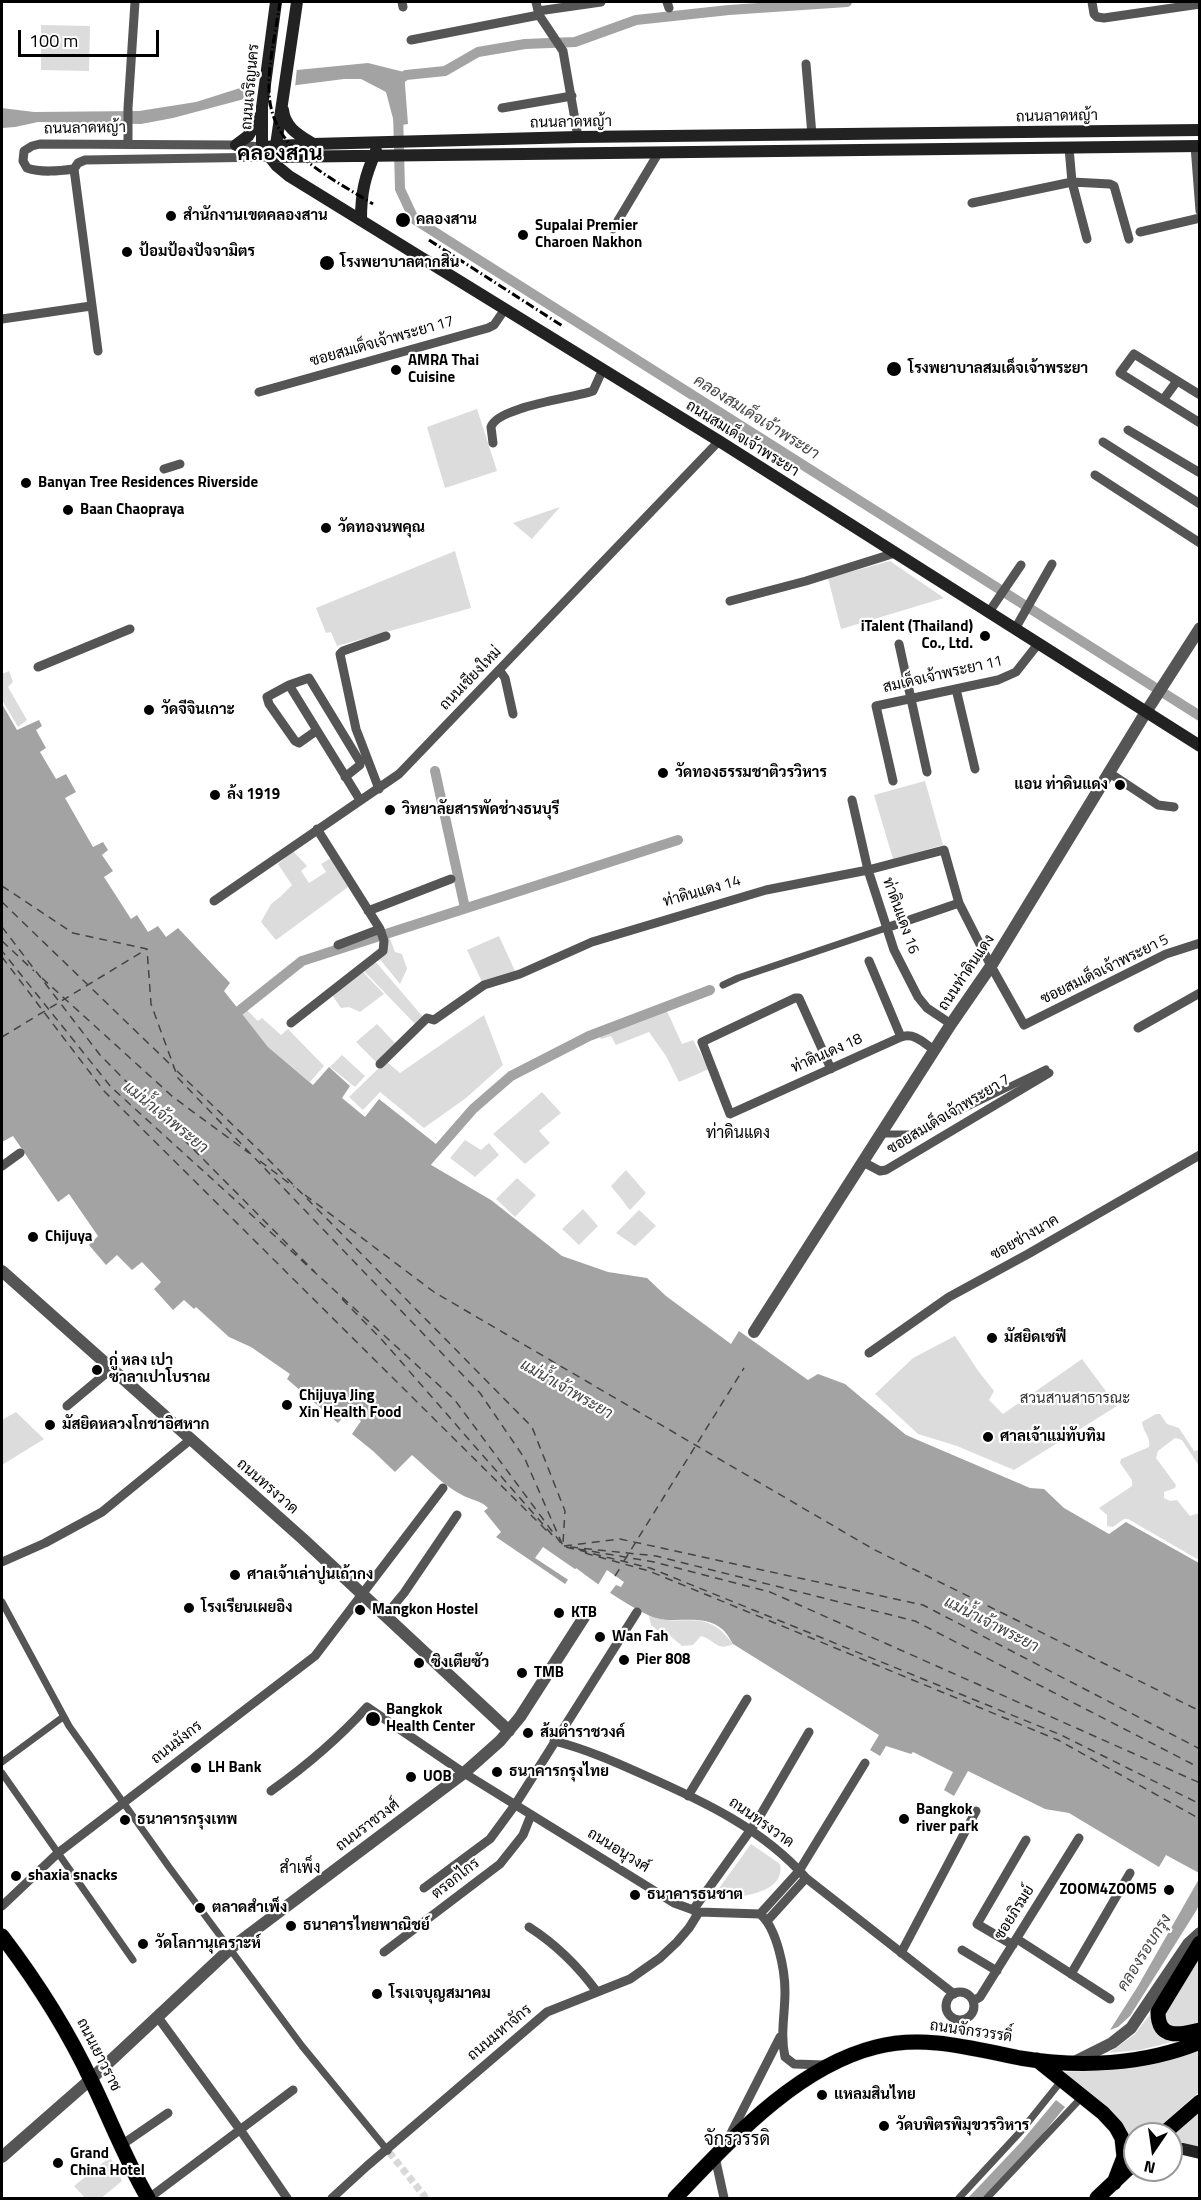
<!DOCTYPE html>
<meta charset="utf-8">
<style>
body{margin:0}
#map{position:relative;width:1201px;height:2200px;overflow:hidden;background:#fff;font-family:"Titillium Web",sans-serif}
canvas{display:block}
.frame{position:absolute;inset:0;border:3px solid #000;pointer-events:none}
.north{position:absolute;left:1123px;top:2122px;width:60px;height:60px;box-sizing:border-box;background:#fff;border:2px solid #999;border-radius:50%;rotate:193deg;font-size:16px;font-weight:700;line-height:24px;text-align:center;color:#000}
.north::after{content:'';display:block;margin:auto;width:21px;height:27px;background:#000;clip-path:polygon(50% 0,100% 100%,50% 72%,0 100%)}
.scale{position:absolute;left:18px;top:30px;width:141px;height:27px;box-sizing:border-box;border:3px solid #000;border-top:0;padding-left:8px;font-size:18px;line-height:21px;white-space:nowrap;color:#000;-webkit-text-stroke:4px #fff;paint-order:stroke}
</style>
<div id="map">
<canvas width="1201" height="2200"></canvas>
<div class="frame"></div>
<div class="north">N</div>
<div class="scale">100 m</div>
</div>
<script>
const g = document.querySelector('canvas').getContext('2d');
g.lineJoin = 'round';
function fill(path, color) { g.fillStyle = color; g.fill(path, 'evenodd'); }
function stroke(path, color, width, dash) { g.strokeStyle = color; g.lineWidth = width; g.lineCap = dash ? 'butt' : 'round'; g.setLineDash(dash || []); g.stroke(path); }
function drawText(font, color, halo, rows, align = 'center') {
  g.font = font + ' "Titillium Web",Sarabun,sans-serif'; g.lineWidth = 4.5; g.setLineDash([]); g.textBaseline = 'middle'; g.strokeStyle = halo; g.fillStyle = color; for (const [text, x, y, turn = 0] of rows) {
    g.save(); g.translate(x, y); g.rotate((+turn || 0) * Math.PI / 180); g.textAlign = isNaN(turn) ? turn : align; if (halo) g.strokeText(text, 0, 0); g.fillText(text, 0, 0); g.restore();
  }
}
fill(new Path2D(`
 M41,25L90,26L89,71L41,70Z
 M477,409L497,471L445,488L427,427Z
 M560,507L532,539L513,523Z
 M455,551L471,608L337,646L331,632L326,633L316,608Z
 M890,561L944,598L841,629L828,578Z
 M9,671L13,682L8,687L27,720L18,727L2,700V674Z
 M925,781L943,845L893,859L874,795Z
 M293,851L307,866L301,871L309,883L326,872L321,864L331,858L348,887L276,940L261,922L271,904L280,897L292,885L278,864Z
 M389,936L395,952L402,954L407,969L400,984L378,957L385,937Z
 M499,936L515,971L482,982L467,950Z
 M375,961L423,1017L415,1024L363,970Z
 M362,971L384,994L360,1012L349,1007L341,1008L332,995Z
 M244,1007L258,1021L262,1018L281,1035L288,1029L324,1066L310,1082L268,1047L239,1011Z
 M666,1009L682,1044L693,1040L709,1069L679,1082L666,1056L649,1032L616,1045L611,1036L601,1039L598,1034Z
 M484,1015L503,1065L466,1098L424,1128L380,1092L363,1110L349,1097L386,1061L400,1073Z
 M377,1024L395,1043L376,1062L356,1042Z
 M342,1055L365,1076L355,1087L330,1067Z
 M542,1092L561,1113L539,1131L550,1143L525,1164L493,1134Z
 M465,1140L481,1150L489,1143L499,1155L475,1177L450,1158Z
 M626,1170L646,1193L630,1210L611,1186Z
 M517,1178L536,1195L515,1217L496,1199Z
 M583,1209L598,1226L579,1245L562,1229Z
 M639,1210L656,1226L635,1246L616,1233Z
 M955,1336L979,1372L994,1391L989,1400L1003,1414L1082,1359L1117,1406L1014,1470L957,1446L918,1434L875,1394L913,1358Z
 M16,1412L44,1439L2,1465V1420Z
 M1156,1414H1160L1167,1424L1179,1428L1194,1451L1199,1450V1466L1182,1440L1175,1438L1158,1451L1156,1458L1176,1485L1175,1488L1164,1492V1498L1170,1501L1177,1500L1190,1516L1199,1513V1560L1128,1519H1124L1113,1527L1107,1526V1515L1099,1508L1132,1486V1480L1120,1463L1121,1459L1149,1447C1151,1437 1143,1432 1142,1422Z
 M649,1616C686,1629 704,1605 733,1644C716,1652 716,1640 701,1636L693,1645L682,1646L667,1633L657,1630L651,1625Z
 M751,1844L780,1864C786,1896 733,1898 712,1898Z
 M1199,1956V2025L1178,2027L1169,2024L1166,2018V2010Z
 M1154,2009L1176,2041L1140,2050L1109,2053L1135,2034Z
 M1199,2050V2092L1151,2134H1135V2147L1128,2153L1126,2143L1059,2072C1107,2071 1154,2069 1199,2050Z
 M1199,2112V2148L1171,2143V2135Z
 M110,2157L122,2181L101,2198H85L74,2186Z`), '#dcdcdc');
fill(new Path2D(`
 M368,63L404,72L408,124L395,126L386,92L361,79H344L297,85L173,118L141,124L38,122L15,127L2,128V108L34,112L139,111L196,102L297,70Z
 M2,704L17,730L39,720L42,726L36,730L46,748L40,752L56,779L66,774L76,792L65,798L93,847L103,842L108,850L102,855L113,871L104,877L131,919L137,915L148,932L158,926L166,937L178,928L230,983L224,991L268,1047L313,1085L329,1067L350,1086L342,1098L365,1117L379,1099L436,1144L426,1162L491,1200L562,1256L608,1272L647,1278L666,1296L731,1344L739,1331L808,1380L818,1374L845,1384L906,1435L1030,1488L1044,1489L1064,1508L1109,1534L1126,1522L1199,1563V1873L1166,1855L1159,1867L1069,1813L1045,1809L968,1771L954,1796L944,1790L953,1772L913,1752L911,1754L886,1746L880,1756L870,1750L879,1735L733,1644C730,1639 726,1632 722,1629C701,1612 673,1626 650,1616C624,1604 599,1585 576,1568L565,1584L496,1537L501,1532L484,1511L488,1508C480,1500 471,1500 462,1495C443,1485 428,1469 412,1455L395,1472L373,1451L352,1434L361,1421L348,1411L338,1423L287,1379L290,1374L251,1347L229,1337L196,1307L194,1309L184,1300L173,1310L154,1289L161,1282L142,1262L132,1270L117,1255L106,1265L89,1245L98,1236L69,1194L58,1202L13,1136L2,1142Z
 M1199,1879V1905L1196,1911L1130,2016L1118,2027L1110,2030L1138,1986Z
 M1056,2100L1065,2107L1036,2142L983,2198H968L1021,2142Z`), '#a3a3a3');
fill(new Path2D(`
 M297,67L295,88L249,100L252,81Z
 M543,1547L598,1585L607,1570L624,1582L621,1587L616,1585L609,1594L576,1572L570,1581L535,1558Z`), '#fff');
stroke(new Path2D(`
 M395,83L406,75L445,71L478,52L525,44L575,42L636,20L729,10L847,2
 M398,111L400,189L414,219L1200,716
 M435,771L465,908
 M239,1011L302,961L678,840
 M418,1172L473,1109L511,1076L589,1036L710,990`), '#a3a3a3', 10);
stroke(new Path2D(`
 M2,886L73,933L147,949L151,1004L178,1078L480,1393L525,1459L563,1546L454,1399L111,1087L2,951
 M2,902L174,1068
 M2,927L100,1055L315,1272
 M2,941L34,971
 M2,957L104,1091L550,1534
 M42,978L173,1097L249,1153
 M2,1037L147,949
 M177,1071L264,1155L532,1427L565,1511L563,1543
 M260,1161L294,1187
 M305,1195L434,1292L873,1549L1200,1711
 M342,1299L383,1341L554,1537
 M564,1546L620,1539L923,1605L1200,1749
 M566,1547L650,1568L1061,1735L1200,1804
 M570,1547L656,1556L915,1621L1200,1768
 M578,1549L654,1562L770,1592L1200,1783
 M585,1553L649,1571L1058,1740L1200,1819
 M624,1561L744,1368
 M615,1576L622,1565`), '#444', 1.5, [8, 6]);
stroke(new Path2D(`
 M389,2152L426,2198`), '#d9d9d9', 7, [7, 3.5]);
const primary = new Path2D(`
 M2,1936C37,1982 67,2029 92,2082C111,2121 126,2161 148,2198
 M1200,1943L1158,2012C1158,2040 1180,2035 1200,2030
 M1037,2060L1103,2113L1116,2127L1122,2138L1124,2157L1114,2183
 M1163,2134L1200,2102
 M675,2198C730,2141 796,2067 876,2047C924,2034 974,2049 1020,2058C1079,2068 1144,2065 1200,2042
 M1097,2198L1135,2162`);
stroke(primary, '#dbdbdb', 16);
stroke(new Path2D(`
 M723,985L738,978L886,928
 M881,1134H911L1046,1069
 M2,1602L69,1726L169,1867L302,2046L388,2151
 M2,1762L63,1717
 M2,1773L133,1960
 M959,2198L1021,2131L1062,2080
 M987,2198L1082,2097`), '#555', 7);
stroke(new Path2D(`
 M402,2L403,7
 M536,2L539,15L563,51L578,137
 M667,2L669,8
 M1092,2L1094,14L1097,17L1104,18L1200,4
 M538,11L601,2
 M411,40L539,15
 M806,64L812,135
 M502,108L572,96
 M128,143V108L135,2
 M1195,146L1200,211
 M262,147L236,145L40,144L32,146L24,151L23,161L27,168C41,173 59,171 74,169L78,163L85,160L270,157
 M1069,148L1072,182L1087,239
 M74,169L98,351
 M972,203L1072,182L1110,184L1114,186L1129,239
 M613,229L659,152
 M1140,232L1200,218
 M2,319L91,306
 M259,392L488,328L494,325L505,309
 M1200,395L1134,354L1120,373L1200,423
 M1163,400L1177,381
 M1128,430L1200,473
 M1103,442L1200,504
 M493,443L491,427C497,407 573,398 593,391L603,369
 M164,469L180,464
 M1095,475L1200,543
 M730,601L806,581L895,553
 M989,612L1021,565
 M1015,629L1052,564
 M899,644L927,772
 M38,667L130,629
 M500,671L505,678L513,714
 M289,685L360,800
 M956,689L975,769
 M316,731L299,743L295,741L269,704L267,697L289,685L309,678L360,762V765L345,777
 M1108,772L1158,805L1174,807
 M893,781L876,706L998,680L1016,672L1038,644
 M379,789L356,729L340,654L343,651L386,636
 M852,800L868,870L894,950L918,997L927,1008L951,1024
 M214,901L399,774L719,441
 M368,911L451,879
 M886,928L959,903
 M338,945L380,929
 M869,961L901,1037
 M291,1023L383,951L384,941L380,929L317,829
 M1138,1028L1200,993
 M380,1064L427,1018L434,1020L484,985L520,974L592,942L766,890L868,870L944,850L959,903L991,966L1024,1025L1166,954L1200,943
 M831,1069L799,998H795L702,1042L730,1114L901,1037C914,1032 924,1043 934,1050
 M863,1162L880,1171L886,1170L1049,1073
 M2,1166L20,1153
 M869,1353L949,1297L1028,1254L1200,1155
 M67,1406L110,1370
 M2,1562L45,1543L102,1512L190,1440
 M385,1616L404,1593L457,1515
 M554,1741C586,1749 615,1762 644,1775C703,1801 763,1829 806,1878L954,1994
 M271,1791C306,1766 338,1739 367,1707L464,1773L674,1903L699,1912L760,1914C777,1928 785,1970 785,1992C785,2014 780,2035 785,2057L794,2064L825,2065
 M688,1796L747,1699
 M424,1888L490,1839L515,1805L637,1612
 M2,1906L58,1853L315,1656L443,1488
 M693,1910L757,1821L809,1732
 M760,1914L799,1871L865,1763
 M768,1920L806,1878
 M529,1927C557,1945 578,1966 597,1992
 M1017,1939L1110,1999
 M1013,1945L977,1924L1026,1840
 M962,1950L997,1971
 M384,1952L500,1864L523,1835L531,1815
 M901,1953L976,1811
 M1071,1974L1130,1873
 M946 2006a14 14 0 1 1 28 0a14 14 0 1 1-28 0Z
 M973,2001L980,1997L1079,1838
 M157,2016L241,2131L287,2198
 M729,2137L780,2037
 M120,2146L168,2113
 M715,2157L724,2198
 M149,2198L293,2090
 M332,2198L367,2166L547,2012L630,1979L660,1958L677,1942L689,1928L699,1912`), '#555', 9);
stroke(new Path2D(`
 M2,1271L303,1539L509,1731
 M754,1332L951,1024L991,966L1146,712L1200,628
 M1074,2062L1112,2043L1131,2028L1188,1944L1200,1933
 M2,2157L91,2079L231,1948L464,1773L500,1741L520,1717L588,1611`), '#555', 12);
stroke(new Path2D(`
 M276,2L262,107V147L277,166L289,176L719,441L1200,746
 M283,110C285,128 299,135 313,144
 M236,145L248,136L261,115
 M262,147L313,144L578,137L1200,130
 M273,151L276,145L297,2
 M270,157L1200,146
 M361,219C361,192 365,176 376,151
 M1171,2149H1183L1200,2153`), '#222', 12);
stroke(primary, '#000', 15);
stroke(new Path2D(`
 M280,2C276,31 268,63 269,92C271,151 330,177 373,204
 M429,240L564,327`), '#000', 3, [9, 3, 1.5, 3]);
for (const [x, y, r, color] of [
 [171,216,6,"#000"],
 [403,220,8,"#000"],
 [523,235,6,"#000"],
 [127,252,6,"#000"],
 [327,263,8,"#000"],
 [894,369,8,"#000"],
 [396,370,6,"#000"],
 [26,483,6,"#000"],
 [68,510,6,"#000"],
 [326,528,6,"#000"],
 [985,636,6,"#000"],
 [149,710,6,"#000"],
 [663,773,6,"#000"],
 [1120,785,6,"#000"],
 [215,795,6,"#000"],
 [390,810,6,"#000"],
 [33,1237,6,"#000"],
 [992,1338,6,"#000"],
 [97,1370,6,"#000"],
 [287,1405,6,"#000"],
 [50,1425,6,"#000"],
 [988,1437,6,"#000"],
 [235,1575,6,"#000"],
 [189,1608,6,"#000"],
 [360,1610,6,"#000"],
 [559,1613,6,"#000"],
 [600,1637,6,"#000"],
 [624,1660,6,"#000"],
 [419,1663,6,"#000"],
 [522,1673,6,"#000"],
 [373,1719,8,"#000"],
 [528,1733,6,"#000"],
 [196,1768,6,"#000"],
 [497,1772,6,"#000"],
 [411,1777,6,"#000"],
 [904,1819,6,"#000"],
 [125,1820,6,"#000"],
 [16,1876,6,"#000"],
 [1169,1890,6,"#000"],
 [635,1895,6,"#000"],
 [200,1908,6,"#000"],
 [291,1926,6,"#000"],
 [143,1944,6,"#000"],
 [377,1994,6,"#000"],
 [822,2095,6,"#000"],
 [884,2126,6,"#000"],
 [58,2163,6,"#000"]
]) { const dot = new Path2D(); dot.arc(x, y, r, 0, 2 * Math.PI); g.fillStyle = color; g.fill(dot); stroke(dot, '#fff', 2); }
drawText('15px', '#000', '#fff', [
 ["ถนนเจริญนคร",251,87,-85],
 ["ถนนลาดหญ้า",1057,117,-1],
 ["ถนนลาดหญ้า",571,123,-1],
 ["ถนนลาดหญ้า",85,129,-1],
 ["ซอยสมเด็จเจ้าพระยา 17",382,342,-16],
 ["ถนนสมเด็จเจ้าพระยา",742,439,32],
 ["สมเด็จเจ้าพระยา 11",943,675,-13],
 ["ถนนเชียงใหม่",471,679,-46],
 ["ท่าดินแดง 14",702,892,-16],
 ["ท่าดินแดง 16",900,916,70],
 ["ซอยสมเด็จเจ้าพระยา 5",1105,970,-26],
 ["ถนนท่าดินแดง",967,973,-56],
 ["ท่าดินเดง 18",827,1054,-24],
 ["ซอยสมเด็จเจ้าพระยา 7",949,1115,-31],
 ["ซอยช่างนาค",1025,1238,-30],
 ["ถนนทรงวาด",267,1487,41],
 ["ถนนมังกร",177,1743,-38],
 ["ถนนทรงวาด",761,1823,35],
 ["ถนนราชวงศ์",368,1826,-37],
 ["ถนนอนุวงศ์",618,1851,32],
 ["ตรอกไกร",456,1879,-38],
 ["ซอยภิรมย์",1015,1913,-58],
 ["ถนนจักรวรรดิ์",971,2032,8],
 ["ถนนมหาจักร",500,2033,-40],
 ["ถนนเยาวราช",98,2055,63]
]);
drawText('bold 15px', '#000', '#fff', [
 ["สำนักงานเขตคลองสาน",183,216],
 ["คลองสาน",416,220],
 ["Supalai Premier",535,226],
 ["Charoen Nakhon",535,243],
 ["ป้อมป้องปัจจามิตร",139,252],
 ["โรงพยาบาลตากสิน",340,263],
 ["AMRA Thai",408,361],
 ["Cuisine",408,378],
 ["โรงพยาบาลสมเด็จเจ้าพระยา",908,369],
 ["Banyan Tree Residences Riverside",38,483],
 ["Baan Chaopraya",80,510],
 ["วัดทองนพคุณ",338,528],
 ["iTalent (Thailand)",973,627,"right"],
 ["Co., Ltd.",973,644,"right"],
 ["วัดจีจินเกาะ",161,710],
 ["วัดทองธรรมชาติวรวิหาร",675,773],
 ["แอน ท่าดินแดง",1108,785,"right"],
 ["ล้ง 1919",227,795],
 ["วิทยาลัยสารพัดช่างธนบุรี",402,810],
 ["Chijuya",45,1237],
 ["มัสยิดเซฟี",1004,1338],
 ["กู่ หลง เปา",109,1361],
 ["ซาลาเปาโบราณ",109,1378],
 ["Chijuya Jing",299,1396],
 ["Xin Health Food",299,1413],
 ["มัสยิดหลวงโกชาอิศหาก",62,1425],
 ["ศาลเจ้าแม่ทับทิม",1000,1437],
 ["ศาลเจ้าเล่าปูนเถ้ากง",247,1575],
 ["โรงเรียนเผยอิง",201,1608],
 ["Mangkon Hostel",372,1610],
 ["KTB",571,1613],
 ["Wan Fah",612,1637],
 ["Pier 808",636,1660],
 ["ซิงเตียซัว",431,1663],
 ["TMB",534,1673],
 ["Bangkok",386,1710],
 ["Health Center",386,1727],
 ["ส้มตำราชวงค์",540,1733],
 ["LH Bank",208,1768],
 ["ธนาคารกรุงไทย",509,1772],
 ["UOB",423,1777],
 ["Bangkok",916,1810],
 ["river park",916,1827],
 ["ธนาคารกรุงเทพ",137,1820],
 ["shaxia snacks",28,1876],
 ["ZOOM4ZOOM5",1157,1890,"right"],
 ["ธนาคารธนชาต",647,1895],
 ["ตลาดสำเพ็ง",212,1908],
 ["ธนาคารไทยพาณิชย์",303,1926],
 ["วัดโลกานุเคราะห์",155,1944],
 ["โรงเจบุญสมาคม",389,1994],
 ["แหลมสินไทย",834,2095],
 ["วัดบพิตรพิมุขวรวิหาร",896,2126],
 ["Grand",70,2154],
 ["China Hotel",70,2171]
], 'left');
drawText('15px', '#333', '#fff', [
 ["สวนสานสาธารณะ",1075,1399]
]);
drawText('italic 16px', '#444', '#fff', [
 ["คลองสมเด็จเจ้าพระยา",756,418,32],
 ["แม่น้ำเจ้าพระยา",165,1118,39],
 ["แม่น้ำเจ้าพระยา",566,1390,30],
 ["แม่น้ำเจ้าพระยา",991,1625,27],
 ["คลองรอบกรุง",1145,1953,-58]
]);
drawText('16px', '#000', '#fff', [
 ["ท่าดินแดง",738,1134],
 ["สำเพ็ง",300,1869]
]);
drawText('18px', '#000', '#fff', [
 ["จักรวรรดิ",737,2141]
]);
drawText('bold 21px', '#000', '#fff', [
 ["คลองสาน",280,155]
]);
</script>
